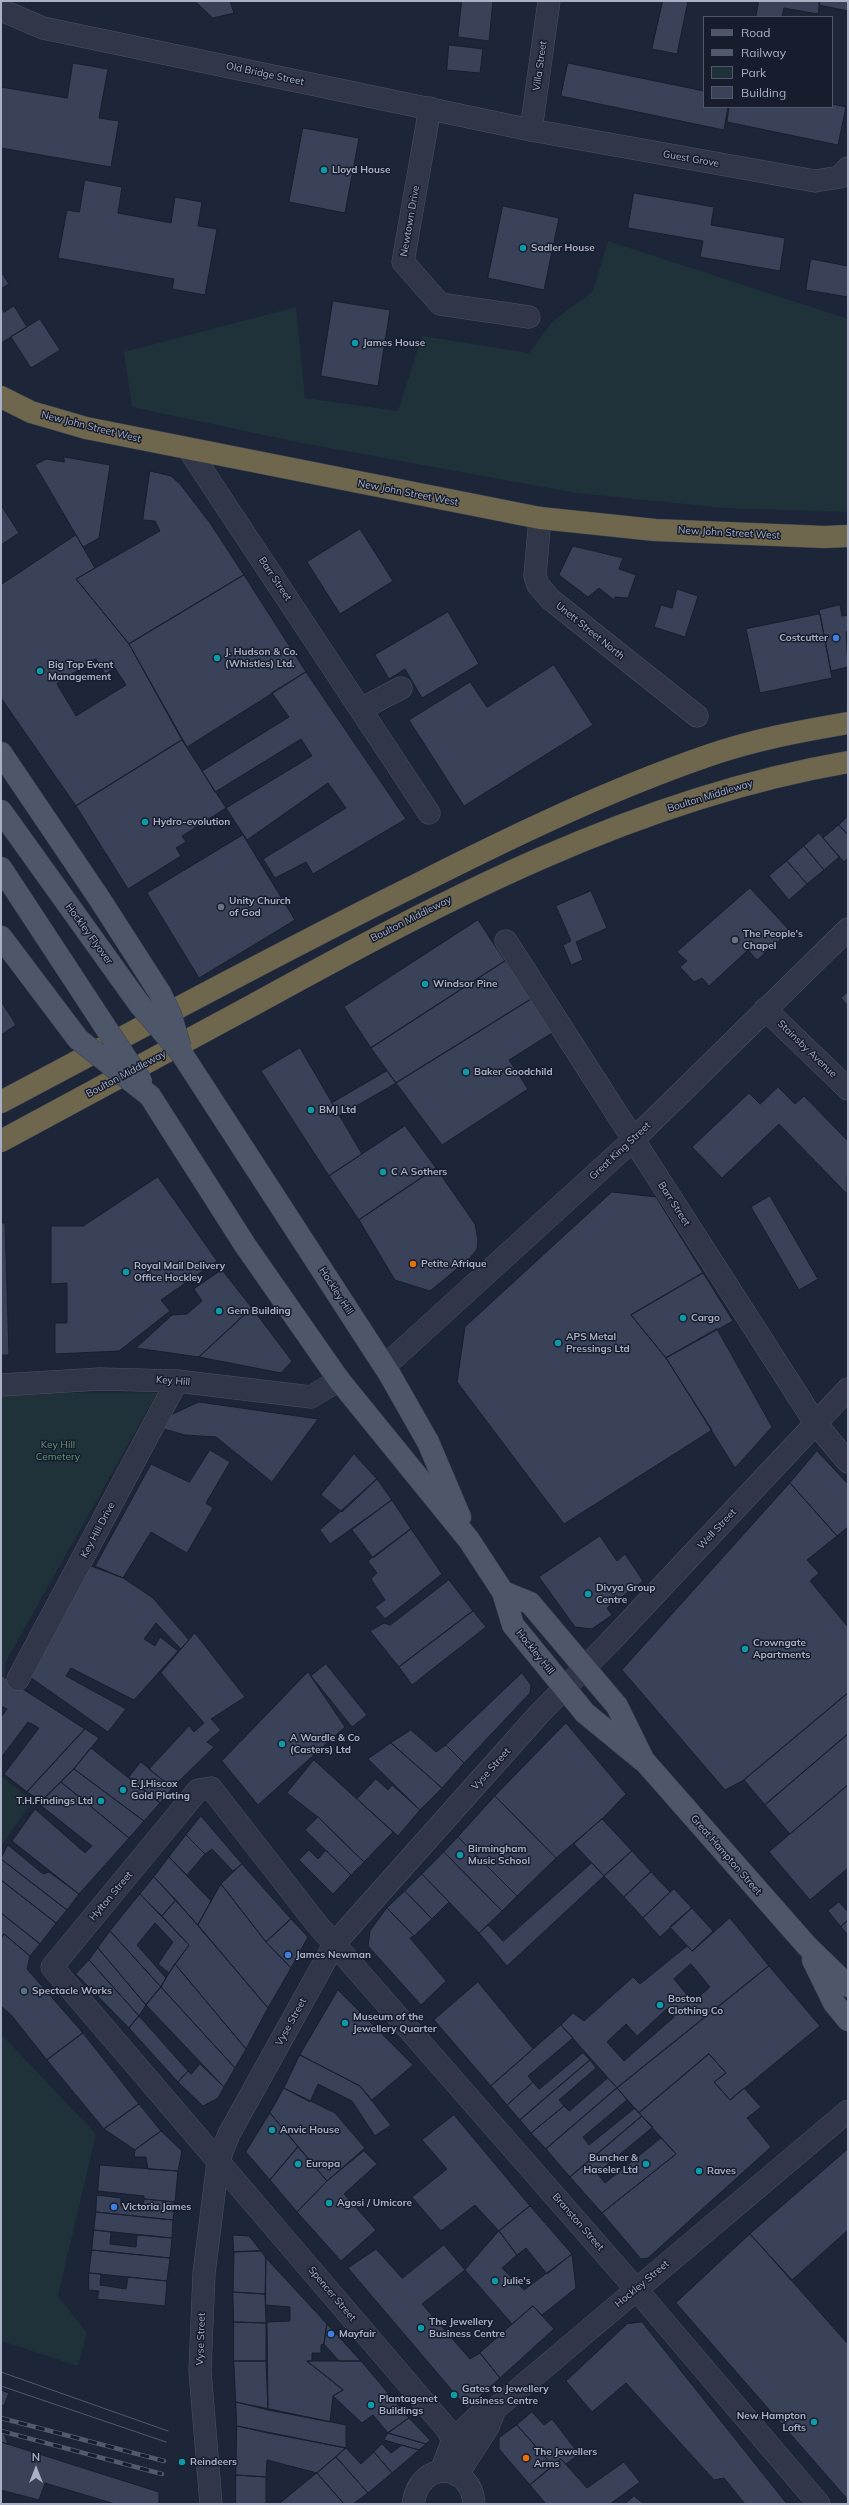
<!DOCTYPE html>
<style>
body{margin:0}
#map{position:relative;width:849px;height:2505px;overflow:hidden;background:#1d2538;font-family:Mulish,sans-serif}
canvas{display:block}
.frame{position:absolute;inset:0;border:2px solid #aab1c6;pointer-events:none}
.legend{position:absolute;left:703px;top:16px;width:130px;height:92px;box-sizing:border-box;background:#171d2d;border:1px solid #52586a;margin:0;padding:5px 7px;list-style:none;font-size:12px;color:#aab1c6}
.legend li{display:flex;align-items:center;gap:8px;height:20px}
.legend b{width:20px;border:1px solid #52586a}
.north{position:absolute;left:16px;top:2449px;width:40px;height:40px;-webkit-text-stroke:3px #171d2d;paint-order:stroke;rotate:0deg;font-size:11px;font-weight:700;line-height:16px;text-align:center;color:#aab1c6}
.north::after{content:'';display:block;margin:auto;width:14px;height:18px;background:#aab1c6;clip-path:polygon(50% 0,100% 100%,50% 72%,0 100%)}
</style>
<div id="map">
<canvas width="849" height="2505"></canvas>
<div class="frame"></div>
<ul class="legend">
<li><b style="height:5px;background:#4e5669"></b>Road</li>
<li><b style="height:5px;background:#525a70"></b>Railway</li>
<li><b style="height:11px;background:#1f3239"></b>Park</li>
<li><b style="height:11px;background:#394259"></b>Building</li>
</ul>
<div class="north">N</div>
</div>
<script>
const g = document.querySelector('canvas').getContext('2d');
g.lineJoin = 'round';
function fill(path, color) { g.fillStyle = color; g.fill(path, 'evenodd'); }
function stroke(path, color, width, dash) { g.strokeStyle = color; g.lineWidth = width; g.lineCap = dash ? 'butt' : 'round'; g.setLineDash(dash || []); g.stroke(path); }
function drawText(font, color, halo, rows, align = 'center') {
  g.font = font + ' Mulish,sans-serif'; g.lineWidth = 3; g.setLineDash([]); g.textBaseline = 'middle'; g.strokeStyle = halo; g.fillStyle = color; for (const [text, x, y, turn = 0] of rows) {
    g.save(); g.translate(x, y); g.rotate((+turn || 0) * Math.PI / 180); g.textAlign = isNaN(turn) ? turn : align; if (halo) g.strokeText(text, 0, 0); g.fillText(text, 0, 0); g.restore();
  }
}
fill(new Path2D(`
 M608,241L848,319V512L725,508L576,493L302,443L132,407L124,352L296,307L305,398L398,411L422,336L529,353L552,322L593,291Z
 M69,1393H157L5,1663V1678L1,1675V1396Z
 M1,1776L33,1801L1,1846Z
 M1,2034L96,2134L58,2296L87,2333L78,2366L1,2341Z`), '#1f3239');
const building = new Path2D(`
 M195,1H230L234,13L213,18Z
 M462,1H493L489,41L458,37Z
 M663,1H688L677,54L652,49Z
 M759,1H820L818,14L784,8L782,17H756Z
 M820,1H848V11L819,5Z
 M449,45L483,49L480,73L447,70Z
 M73,63L108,69L99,118L119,121L111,167L1,148V87L67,98Z
 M568,63L704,91V107H728L724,130L561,96Z
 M832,104L846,107L838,145L727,122L729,107H832Z
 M303,128L359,138L345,213L289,202Z
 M85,180L122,187L118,213L171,223L175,197L202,202L198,226L217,229L205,295L172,289L174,279L58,258L67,210L79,212Z
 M634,193L714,207L711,225L785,238L780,271L700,257L703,241L628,228Z
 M503,206L559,218L544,290L488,278Z
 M811,259L848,266V297L806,290Z
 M1,271L9,284L1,289Z
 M333,301L390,310L378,386L321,376Z
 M14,306L27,327L1,343V307L4,312Z
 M40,319L60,350L31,368L11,337Z
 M64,457L110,465L99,538L83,547L35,465L46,459L64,462Z
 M150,471L171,476L180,484L210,523L244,575L129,644L76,579L160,531L155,521L143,520Z
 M1,505L19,533L1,545Z
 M360,529L393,581L340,614L307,562Z
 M76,535L95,568L76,579L129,644L182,740L76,806L1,698V585ZM96,659L105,674L115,668L126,685L76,716L57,684Z
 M573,546L623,558L619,569L636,575L628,598L615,597L614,600L599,588L588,597L559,575Z
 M244,575L306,672L187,747L129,644Z
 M677,589L698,596L685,637L654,627L661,605L672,608Z
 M840,605L842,616L848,615V631L846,632L848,667L831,671L819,610Z
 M448,612L479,664L422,698L405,669L389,679L375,655Z
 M820,614L832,678L760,693L746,629Z
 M554,665L593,725L464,806L409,720L470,682L487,707Z
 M306,672L406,819L313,874L306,862L275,878L263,859L346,808L328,783L247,840L226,808L312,756L301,739L215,792L202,771L289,717L272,693Z
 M182,740L226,808L182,836L186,842L176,848L181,856L128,889L76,806Z
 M848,816V835L839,825Z
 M839,825L848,835V858L844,862L823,838Z
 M819,833L839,857L824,870L804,846Z
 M243,835L295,920L199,978L147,893Z
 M804,846L824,870L807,884L787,861Z
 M787,861L807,884L789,900L769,876Z
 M750,888L790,931L757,960L748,950L709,986L702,978L694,982L680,967L687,961L677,952Z
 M591,891L607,928L576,942L583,960L571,965L563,945L571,941L556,906Z
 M478,920L505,961L371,1048L344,1007Z
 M505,961L533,998L396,1083L371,1048Z
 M848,992V1006L841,998Z
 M533,998L555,1031L509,1060L528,1089L442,1145L396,1083Z
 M1,1001L16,1025L1,1035Z
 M300,1048L362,1154L329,1176L261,1071Z
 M387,1071L396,1083L339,1116L332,1103Z
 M778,1087L795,1104L804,1096L848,1141L847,1194L779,1124L722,1178L692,1147L749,1093L760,1104Z
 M405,1126L436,1168L359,1220L329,1176Z
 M436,1168L475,1224L478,1240L477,1249L470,1258L430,1291L395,1280L359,1220Z
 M158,1177L217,1261L161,1300L170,1311L119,1351L55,1354V1323H67V1283L51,1284V1226H83Z
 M612,1192L656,1197L703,1273L631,1315L666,1358L712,1430L564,1524L457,1382L465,1327Z
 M770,1196L818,1279L799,1290L751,1207Z
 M1,1223H5L9,1355H1Z
 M222,1270L252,1308L199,1357L136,1348L172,1315L187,1314L202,1301L194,1289Z
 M703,1273L733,1321L666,1358L631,1315Z
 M252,1308L292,1361L281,1373L199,1357Z
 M717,1329L772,1427L735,1468L666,1358Z
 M199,1402L318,1419L272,1482L216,1437L185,1435L164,1429L167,1417Z
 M210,1450L230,1462L206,1503L213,1508L187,1553L151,1532L123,1578L95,1566L151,1464L189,1482Z
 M817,1451L848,1484V1527L837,1536L790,1483Z
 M354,1454L377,1479L342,1512L321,1495Z
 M377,1479L392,1500L330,1544L320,1530Z
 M790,1483L837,1536L807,1560L819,1573L810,1581L848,1627V1693L744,1780L725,1790L622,1670Z
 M392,1500L411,1529L373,1558L352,1530Z
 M411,1529L442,1574L385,1619L375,1607L385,1600L371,1579L377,1573L368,1561Z
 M600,1536L617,1561L625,1554L643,1581L607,1608L612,1615L592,1629L575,1627L539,1577Z
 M91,1566L123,1578L153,1598L189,1640L181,1649L156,1623L144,1639L155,1646L160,1637L178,1651L134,1700L71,1668L66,1676L126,1709L108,1732L27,1675Z
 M449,1580L473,1611L399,1667L370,1631L384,1623L390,1625Z
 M473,1611L486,1627L412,1685L399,1667Z
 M195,1633L245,1697L211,1719L221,1730L207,1742L214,1747L172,1788L149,1769L189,1726L194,1732L204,1723L161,1673Z
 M326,1664L367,1715L352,1727L311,1676Z
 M308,1672L345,1727L258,1805L222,1761Z
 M522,1673L531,1685L530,1693L464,1763L446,1745Z
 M1,1675L85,1729L27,1792L4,1774L39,1728L28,1722L1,1758V1717L7,1709L1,1706Z
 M848,1693V1734L765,1805L744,1780Z
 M566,1723L626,1794L602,1819L556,1858L495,1796Z
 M85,1729L99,1738L74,1769L41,1801L27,1792Z
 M411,1730L436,1752L446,1745L464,1763L442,1788L391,1743Z
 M848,1734V1785L790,1834L765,1805Z
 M391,1743L442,1788L420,1810L368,1759Z
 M91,1748L160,1803L144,1821L74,1769Z
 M314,1760L393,1832L364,1862L318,1817L287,1793Z
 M141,1762L172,1788L160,1803L129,1777Z
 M74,1769L144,1821L129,1838L61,1782Z
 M376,1779L388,1790L392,1785L420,1810L398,1836L357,1799Z
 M61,1782L129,1838L79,1894L12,1841L35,1809L85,1853L92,1846L39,1804Z
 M848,1785V1868L810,1900L769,1852Z
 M495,1796L556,1858L517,1896L458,1837Z
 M201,1816L242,1864L233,1871L212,1849L205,1854L186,1835Z
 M318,1817L364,1862L351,1875L305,1830Z
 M602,1819L632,1851L604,1876L574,1844Z
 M186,1835L205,1854L187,1875L169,1857Z
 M458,1837L517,1896L502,1911L444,1852Z
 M8,1845L43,1874L49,1872L79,1894L67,1910L1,1859Z
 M309,1850L318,1859L326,1850L351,1875L333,1894L299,1860Z
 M632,1851L651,1872L624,1897L604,1876Z
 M444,1852L502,1911L479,1933L422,1874Z
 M169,1857L211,1901L198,1925L154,1877Z
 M1,1859L67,1910L56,1923L1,1880Z
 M592,1863L604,1876L507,1966L479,1933L488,1925L503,1941Z
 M242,1864L291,1919L266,1942L221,1884Z
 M651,1872L670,1892L643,1918L624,1897Z
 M422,1874L449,1902L432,1919L405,1891Z
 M154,1877L176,1900L162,1916L140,1894Z
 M1,1880L56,1923L40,1944L1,1913Z
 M221,1884L266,1942L291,1968L268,2008L198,1925Z
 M674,1889L692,1908L660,1937L643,1918Z
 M405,1891L432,1919L414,1936L387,1908Z
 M140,1894L189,1945L169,1973L158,1964L173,1942L155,1923L137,1945L166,1978L161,1987L110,1931Z
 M176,1900L268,2008L246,2049L175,1964L189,1945L162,1916Z
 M839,1902L848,1912V1920L841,1927L828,1911Z
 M387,1908L414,1936L410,1938L446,1981L421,2005L368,1946L370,1931Z
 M692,1908L713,1931L692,1951L670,1927Z
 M1,1913L40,1944L30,1956L4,1934L1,1939Z
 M730,1918L769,1966L617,2088L561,2025L573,2013L584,2021L633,1977L640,1984L687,1946L692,1951ZM691,1964L710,1987L693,2002L674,1979ZM667,2009L674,2017L624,2061L607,2042L626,2024L637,2036Z
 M291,1919L308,1937L291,1968L266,1942Z
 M848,1920V1935L841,1927Z
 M110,1931L161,1987L146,2005L98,1948Z
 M4,1934L30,1956L27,1969L83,2033L47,2060L12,2016L1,2006V1939Z
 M98,1948L146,2005L139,2016L89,1960Z
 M89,1960L139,2016L129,2028L76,1974Z
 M175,1964L246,2049L235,2068L161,1987Z
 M769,1966L820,2026L730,2100L714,2082L726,2073L709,2054L639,2113L617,2088Z
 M478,1982L533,2049L491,2086L434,2020Z
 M161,1987L235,2068L224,2087L146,2005Z
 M338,1990L413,2065L372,2100L360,2086L300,2055Z
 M139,2016L188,2071L178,2082L129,2028Z
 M561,2025L573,2038L528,2076L533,2082L507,2105L491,2086Z
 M83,2033L139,2104L104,2129L47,2060Z
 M583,2053L590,2060L520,2120L507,2105L533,2082L539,2089Z
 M709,2054L726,2073L714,2082L730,2100L744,2088L761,2107L747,2118L771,2147L648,2258L641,2259L602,2213L676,2154L639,2113Z
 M300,2055L360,2086L391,2125L375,2136L352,2101L318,2084L310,2102L284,2088Z
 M590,2060L596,2068L559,2100L564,2106L531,2133L520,2120Z
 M200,2064L224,2087L218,2098L203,2106L178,2082L188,2071L191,2074Z
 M608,2078L617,2088L546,2149L531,2133L564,2106L569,2111Z
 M284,2088L335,2113L365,2148L327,2181L270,2113Z
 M617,2088L627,2100L583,2137L589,2145L635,2108L642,2116L570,2177L546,2149Z
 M139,2104L161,2131L135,2150L104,2129Z
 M270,2113L298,2147L270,2180L246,2152Z
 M454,2115L530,2206L499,2231L475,2205L441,2231L412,2197L447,2169L422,2140Z
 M642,2116L653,2127L597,2173L605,2183L661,2138L676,2154L602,2213L570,2177Z
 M161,2131L182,2151L178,2171L148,2169L146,2157H134L135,2150Z
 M298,2147L327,2181L297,2212L270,2180Z
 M848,2149V2230L792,2280L750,2234Z
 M364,2151L377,2164L344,2194L376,2230L341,2261L297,2212L327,2181Z
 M100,2165L178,2171L175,2202L144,2199V2196L98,2191Z
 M97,2195L121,2198V2206L143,2208L144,2199L175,2202L173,2220L96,2212Z
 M530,2206L572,2254L547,2274L526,2248L517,2255L499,2231Z
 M96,2212L173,2220L172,2238L94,2230Z
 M94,2230L111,2232L110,2244L136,2247L137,2235L172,2238L170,2258L92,2250Z
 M499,2231L517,2255L502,2268L524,2290L572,2254L576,2288L542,2315L533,2306L512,2324L465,2270Z
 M750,2234L848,2344V2500L676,2303Z
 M233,2235L249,2236L261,2251L234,2252Z
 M444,2245L465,2270L422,2304L470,2359L480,2353L500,2378L467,2408L348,2268L376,2249L402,2278Z
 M92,2250L170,2258L167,2281L89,2273Z
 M261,2251L266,2258L265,2294L233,2292L234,2252Z
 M266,2258L327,2324L324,2344L321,2345V2353H312V2361H307L343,2390L333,2396L330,2422L268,2410L267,2322L290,2321V2307L266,2305Z
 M89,2273L101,2274L100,2285L126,2289L128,2277L167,2281L165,2306L97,2299L99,2291L89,2290Z
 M233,2292L265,2294L266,2323L234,2322Z
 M533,2306L554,2329L500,2378L480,2353Z
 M234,2322L266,2323V2361H234Z
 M642,2322L787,2504H745L724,2478L714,2480L626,2383L592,2412L566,2381L627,2324Z
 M327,2324L361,2361H339L324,2344Z
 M234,2361H266L268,2410L236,2402Z
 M307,2361H361L409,2418L388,2433L373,2415L362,2423L333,2396L343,2390Z
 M1,2390L9,2393L4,2406L1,2405Z
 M236,2402L346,2425V2448L237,2426Z
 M532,2412L544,2425L552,2419L579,2454L566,2464L561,2459L553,2466L517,2425Z
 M409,2418L430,2440L426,2444L388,2433Z
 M1,2424L8,2444L1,2442Z
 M517,2425L553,2466L530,2485L499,2449V2438Z
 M237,2426L268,2433L346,2448L317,2473L267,2460L266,2477L236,2475Z
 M388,2433L426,2444L419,2450L384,2440Z
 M1,2442L159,2492V2504H115L45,2483L39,2500L1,2490Z
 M382,2444L391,2453L402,2445L419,2450L392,2473L374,2452Z
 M346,2448L361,2464L374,2452L392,2473L368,2493L336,2457Z
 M336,2457L368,2493L353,2504H344L317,2473Z
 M561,2459L587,2488L624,2462L640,2482L610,2504H546L530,2485Z
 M317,2473L344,2504H279Z
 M236,2475L266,2477V2504H236Z
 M634,2496L644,2504H625Z`);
fill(building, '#394259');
stroke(building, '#191f2f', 1);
const minor = new Path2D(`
 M1,10L43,28L531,130L815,181L840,177L848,168
 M430,108L403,262L440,304L529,317
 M531,130L549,1
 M189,450L429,813
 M540,518L535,576L538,585L550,599L697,716
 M361,709L401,688
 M506,941L816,1424L848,1462
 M765,1009L848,1089
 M385,1366L633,1140L848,929
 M1,1385L100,1379L177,1381L311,1397L339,1380
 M18,1679L177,1381
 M453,2440L478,2416L495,2409
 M441,2471L453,2440L447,2429L52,1967L198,1790L211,1788L316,1923L636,2289L819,2504
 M457,2475L488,2427L495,2409L848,2111
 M211,2504L200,2371L204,2273L218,2162L229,2134L335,1943L540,1713L609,1643L848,1389
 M413,2504C420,2458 472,2463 474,2504`);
const major = new Path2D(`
 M1,753L99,898L160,993
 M1,811L140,1005
 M1,868L104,1025
 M1,937L78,1039
 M182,1054L390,1375L428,1442L460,1517
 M150,1096L245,1245L339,1380L469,1540L503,1592L513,1625L585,1713L646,1763L807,1946L848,1986
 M503,1592L530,1603L617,1706L642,1757
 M813,1960L834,2003L848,2020`);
const highway = new Path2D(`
 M1,397L31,412L86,428L540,518L655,530L824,537L848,536
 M1,1102C139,1029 276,954 416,885C511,837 606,791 707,756C753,740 800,731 848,723
 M1,1141C85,1096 169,1051 253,1005C442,901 633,799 848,762`);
stroke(minor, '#4b5264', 23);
stroke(major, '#3a4152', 23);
stroke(highway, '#393f50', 23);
stroke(minor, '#313748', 22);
stroke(major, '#4e5669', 22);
stroke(highway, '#6f674d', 22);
stroke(new Path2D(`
 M1,2372L168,2431
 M1,2386L166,2442`), '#525a70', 1);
const rail = new Path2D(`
 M1,2418L164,2461
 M1,2431L162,2474`);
stroke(rail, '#525a70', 4.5);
stroke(rail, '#171d2d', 3, [9]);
const majorBridge = new Path2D(`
 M160,993L171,1016L180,1047
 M140,1005L182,1054
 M104,1025L141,1081
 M78,1039L150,1096`);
stroke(majorBridge, '#3a4152', 23, []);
stroke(majorBridge, '#4e5669', 22);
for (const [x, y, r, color] of [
 [324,170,4,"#0f9aa8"],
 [523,248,4,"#0f9aa8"],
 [355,343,4,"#0f9aa8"],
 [836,638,4,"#3f7fe0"],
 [217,658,4,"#0f9aa8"],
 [40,671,4,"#0f9aa8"],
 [145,822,4,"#0f9aa8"],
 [221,907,4,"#6b7280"],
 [735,940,4,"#6b7280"],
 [425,984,4,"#0f9aa8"],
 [466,1072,4,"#0f9aa8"],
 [311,1110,4,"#0f9aa8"],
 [383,1172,4,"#0f9aa8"],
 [413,1264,4,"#e8710a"],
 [126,1272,4,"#0f9aa8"],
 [219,1311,4,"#0f9aa8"],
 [683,1318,4,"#0f9aa8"],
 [558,1343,4,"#0f9aa8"],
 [588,1594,4,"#0f9aa8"],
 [745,1649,4,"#0f9aa8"],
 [282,1744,4,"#0f9aa8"],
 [123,1790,4,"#0f9aa8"],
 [101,1801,4,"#0f9aa8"],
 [460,1855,4,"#0f9aa8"],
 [288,1955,4,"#3f7fe0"],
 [24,1991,4,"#5c6f8a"],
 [660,2005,4,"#0f9aa8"],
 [345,2023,4,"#0f9aa8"],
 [272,2130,4,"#0f9aa8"],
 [298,2164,4,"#0f9aa8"],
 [646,2164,4,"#0f9aa8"],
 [699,2171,4,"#0f9aa8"],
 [329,2203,4,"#0f9aa8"],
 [114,2207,4,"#3f7fe0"],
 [495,2281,4,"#0f9aa8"],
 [421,2328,4,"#0f9aa8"],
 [331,2334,4,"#3f7fe0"],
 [454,2395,4,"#0f9aa8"],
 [371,2405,4,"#0f9aa8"],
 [814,2422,4,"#0f9aa8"],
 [526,2458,4,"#e8710a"],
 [182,2462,4,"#0f9aa8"]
]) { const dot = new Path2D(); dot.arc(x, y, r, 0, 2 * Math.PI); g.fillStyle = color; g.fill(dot); stroke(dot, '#171d2d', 1.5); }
drawText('10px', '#aab1c6', '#171d2d', [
 ["Villa Street",540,66,-82],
 ["Old Bridge Street",265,74,12],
 ["Guest Grove",691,159,10],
 ["Newtown Drive",410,221,-80],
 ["New John Street West",91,427,14],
 ["New John Street West",408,493,11],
 ["New John Street West",729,533,3],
 ["Barr Street",275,579,56],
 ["Unett Street North",590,631,39],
 ["Boulton Middleway",710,796,-17],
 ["Boulton Middleway",411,919,-27],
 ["Hockley Flyover",89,934,54],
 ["Stainsby Avenue",807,1049,44],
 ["Boulton Middleway",126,1074,-28],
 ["Great King Street",620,1151,-43],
 ["Barr Street",674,1204,57],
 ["Hockley Hill",336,1291,57],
 ["Key Hill",173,1381,4],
 ["Well Street",717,1529,-47],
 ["Key Hill Drive",98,1530,-62],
 ["Hockley Hill",535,1652,51],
 ["Vyse Street",491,1769,-48],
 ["Great Hampton Street",726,1855,49],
 ["Hylton Street",111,1896,-50],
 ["Vyse Street",291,2022,-61],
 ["Branston Street",578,2222,49],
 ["Hockley Street",642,2284,-40],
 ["Spencer Street",332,2294,50],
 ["Vyse Street",201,2339,-88]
]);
drawText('bold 10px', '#aab1c6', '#171d2d', [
 ["Lloyd House",332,170],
 ["Sadler House",531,248],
 ["James House",363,343],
 ["Costcutter",828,638,"right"],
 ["J. Hudson & Co.",225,652],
 ["(Whistles) Ltd.",225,664],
 ["Big Top Event",48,665],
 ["Management",48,677],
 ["Hydro-evolution",153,822],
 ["Unity Church",229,901],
 ["of God",229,913],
 ["The People's",743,934],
 ["Chapel",743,946],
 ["Windsor Pine",433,984],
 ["Baker Goodchild",474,1072],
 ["BMJ Ltd",319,1110],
 ["C A Sothers",391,1172],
 ["Petite Afrique",421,1264],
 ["Royal Mail Delivery",134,1266],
 ["Office Hockley",134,1278],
 ["Gem Building",227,1311],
 ["Cargo",691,1318],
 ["APS Metal",566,1337],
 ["Pressings Ltd",566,1349],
 ["Divya Group",596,1588],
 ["Centre",596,1600],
 ["Crowngate",753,1643],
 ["Apartments",753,1655],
 ["A Wardle & Co",290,1738],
 ["(Casters) Ltd",290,1750],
 ["E.J.Hiscox",131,1784],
 ["Gold Plating",131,1796],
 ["T.H.Findings Ltd",93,1801,"right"],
 ["Birmingham",468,1849],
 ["Music School",468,1861],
 ["James Newman",296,1955],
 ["Spectacle Works",32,1991],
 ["Boston",668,1999],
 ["Clothing Co",668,2011],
 ["Museum of the",353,2017],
 ["Jewellery Quarter",353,2029],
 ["Anvic House",280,2130],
 ["Buncher &",638,2158,"right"],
 ["Haseler Ltd",638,2170,"right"],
 ["Europa",306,2164],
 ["Raves",707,2171],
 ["Agosi / Umicore",337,2203],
 ["Victoria James",122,2207],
 ["Julie's",503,2281],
 ["The Jewellery",429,2322],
 ["Business Centre",429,2334],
 ["Mayfair",339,2334],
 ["Gates to Jewellery",462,2389],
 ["Business Centre",462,2401],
 ["Plantagenet",379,2399],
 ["Buildings",379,2411],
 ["New Hampton",806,2416,"right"],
 ["Lofts",806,2428,"right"],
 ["The Jewellers",534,2452],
 ["Arms",534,2464],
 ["Reindeers",190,2462]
], 'left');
drawText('10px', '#609875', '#171d2d', [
 ["Key Hill",58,1445],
 ["Cemetery",58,1457]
]);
</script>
